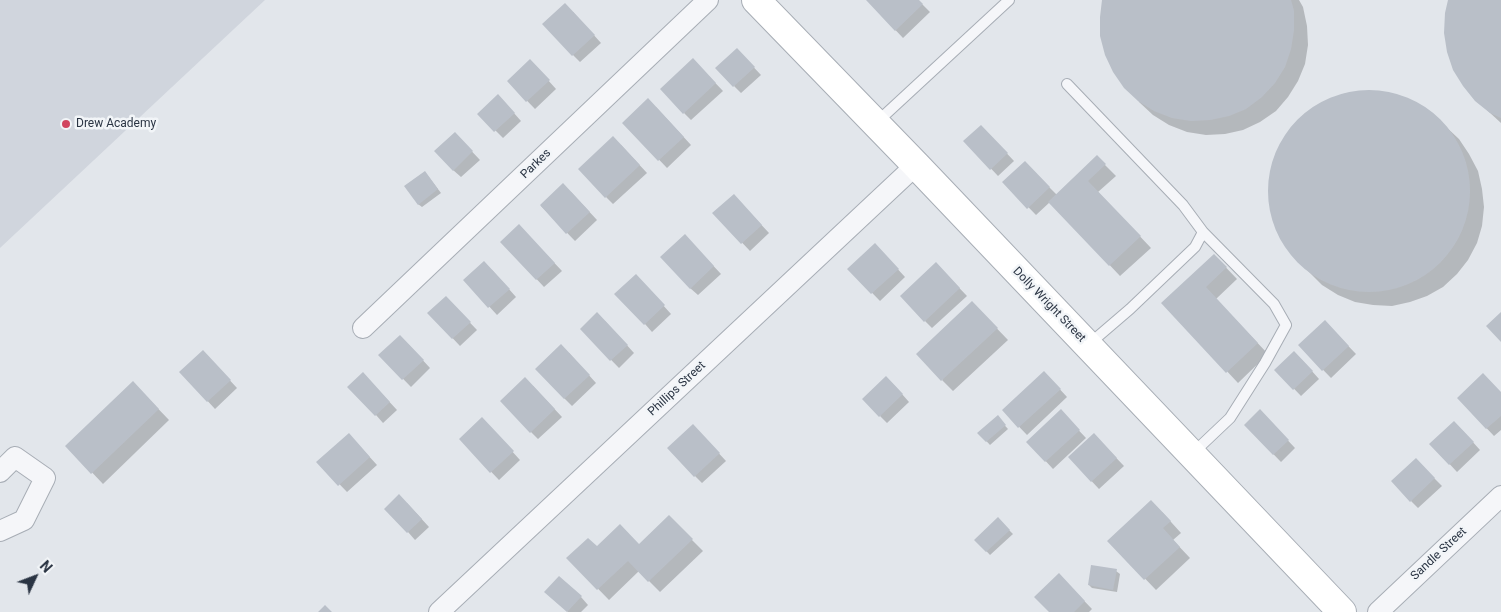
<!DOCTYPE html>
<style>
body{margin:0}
#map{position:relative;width:1501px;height:612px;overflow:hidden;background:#e2e6eb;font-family:Roboto,sans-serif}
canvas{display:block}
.north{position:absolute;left:10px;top:552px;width:50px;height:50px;-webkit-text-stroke:4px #f2f5f8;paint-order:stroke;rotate:47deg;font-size:14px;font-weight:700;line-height:20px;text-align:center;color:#2a3443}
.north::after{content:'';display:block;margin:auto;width:18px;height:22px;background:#2a3443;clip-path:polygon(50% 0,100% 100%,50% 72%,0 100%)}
</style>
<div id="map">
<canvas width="1501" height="612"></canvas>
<div class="north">N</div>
</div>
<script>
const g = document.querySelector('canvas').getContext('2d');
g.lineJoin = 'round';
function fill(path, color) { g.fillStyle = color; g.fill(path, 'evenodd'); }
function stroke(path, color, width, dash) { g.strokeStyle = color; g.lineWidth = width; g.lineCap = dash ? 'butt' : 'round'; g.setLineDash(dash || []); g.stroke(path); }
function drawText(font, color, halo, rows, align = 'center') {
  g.font = font + ' Roboto,sans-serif'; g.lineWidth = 5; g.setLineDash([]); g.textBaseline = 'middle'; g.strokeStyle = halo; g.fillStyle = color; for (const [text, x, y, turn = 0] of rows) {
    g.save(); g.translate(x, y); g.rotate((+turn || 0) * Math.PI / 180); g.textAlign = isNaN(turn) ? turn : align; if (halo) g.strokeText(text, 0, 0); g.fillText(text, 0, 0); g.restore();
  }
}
fill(new Path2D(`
 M0,0H265L0,248Z`), '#d0d5dd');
fill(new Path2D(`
 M867,0H918L930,12L903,38Z
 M1104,0H1299L1303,7L1307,26L1308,45L1305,64L1298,81L1288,97L1276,111L1260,122L1243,130L1225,134L1206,135L1187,132L1169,125L1153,115L1139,102Z
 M1449,0H1501V123L1476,100Z
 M573,12L601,43L580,62L573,55Z
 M744,57L761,75L741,93L734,86Z
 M537,68L556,89L535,109L508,81Z
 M701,68L723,91L691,120L684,113Z
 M1361,91H1379L1398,95L1415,102L1430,112L1459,139L1469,154L1478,171L1482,189L1484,207L1482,226L1477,243L1468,260L1457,274L1443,287L1427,296L1410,302L1392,306L1373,305L1355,302L1338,295L1322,285L1294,257L1284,242L1275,226L1271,208L1269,189L1271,171L1276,153L1285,137L1296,122L1310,110L1325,101L1343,94Z
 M505,103L521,121L503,138L479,114Z
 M656,107L691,145L667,168L624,123Z
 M981,126L1014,161L998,176L965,141Z
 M462,141L480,160L461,177L453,170Z
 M621,145L647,173L613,204L606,197Z
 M1097,157L1116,176L1098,192L1151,248L1120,276L1050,202L1036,215L1004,182L1025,163L1057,195Z
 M428,176L441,193L422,207L418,204Z
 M571,192L597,220L575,241L541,206Z
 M741,203L769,233L750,251L714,213Z
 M527,234L562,271L544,287L502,242Z
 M692,243L721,274L698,295L690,288Z
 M882,252L905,277L880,301L849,269Z
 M1214,255L1237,279L1216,299L1268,354L1238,383L1163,303Z
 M492,270L516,297L497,315L465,280Z
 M943,271L967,296L932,328L925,321Z
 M643,283L671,314L652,332L645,324Z
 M453,305L477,330L460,346L429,313Z
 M983,314L1008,340L953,391L942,380Z
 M605,321L634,353L619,368L581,329Z
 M1332,329L1356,354L1331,378L1300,346Z
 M408,344L430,368L411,387L380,355Z
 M569,353L596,383L572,406L564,398Z
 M210,359L237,388L215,409L181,372Z
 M1302,360L1319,379L1301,396L1276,370Z
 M1044,372L1067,397L1027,435L1003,410Z
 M370,381L397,410L383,423L376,415Z
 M894,385L909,402L887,423L880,416Z
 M533,386L562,417L538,439L531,432Z
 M1501,393V430L1494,436L1458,398Z
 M144,394L169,420L103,484L67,446Z
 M1260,411L1295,448L1281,462L1245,425Z
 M997,417L1008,429L990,445L979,433Z
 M1068,419L1086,438L1053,469L1028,442Z
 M489,426L520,460L499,480L460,439Z
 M1462,430L1480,450L1457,472L1431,444Z
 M700,433L726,461L702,483L695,476Z
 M356,442L377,465L347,492L318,462Z
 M1101,442L1124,466L1099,489L1069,457Z
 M1423,467L1442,486L1418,508L1411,501Z
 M407,503L429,527L415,540L408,532Z
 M1162,512L1181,533L1173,540L1190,558L1156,590L1109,541Z
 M669,517L703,551L660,592L639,571L609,600L568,558L639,546Z
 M998,519L1013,534L990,555L976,540Z
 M1116,571L1120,574L1117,592L1092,588L1089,585Z
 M1067,583L1092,609L1089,612H1051Z
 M581,597L588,605L581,612H568L553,599Z`), '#0003');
fill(new Path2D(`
 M866,0H919L923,4L895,31Z
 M1102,0H1291L1294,11V30L1291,49L1285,67L1275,83L1262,97L1246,109L1229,116L1210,120L1191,121L1172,118L1154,111L1138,101L1124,88L1113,72L1105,55L1100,36V17Z
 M1448,0H1501V118L1490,113L1475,101L1463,86L1453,70L1447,52L1444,33L1445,13Z
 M565,3L595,35L572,56L542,24Z
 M737,48L755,67L733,87L715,68Z
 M693,58L716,83L683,114L660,89Z
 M530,59L550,80L526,102L507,81Z
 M1268 191a101 101 0 1 1 202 0a101 101 0 1 1-202 0Z
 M498,94L515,113L494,132L477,114Z
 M648,98L684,137L658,161L622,123Z
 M981,125L1008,153L990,170L963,141Z
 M455,132L473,151L453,171L434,151Z
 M613,136L640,165L605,198L578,169Z
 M1097,155L1106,164L1088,181L1141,236L1109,266L1048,202Z
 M1025,161L1050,187L1027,209L1002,182Z
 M425,171L438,189L418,205L404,186Z
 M563,183L590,212L566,234L540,205Z
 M734,194L762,225L741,244L712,213Z
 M519,224L555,263L536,280L500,242Z
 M685,234L714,266L690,289L660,257Z
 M875,243L899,269L871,294L847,269Z
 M1214,254L1227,267L1206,287L1258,343L1226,373L1161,303Z
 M484,261L510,289L488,308L463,280Z
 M936,262L960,288L924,322L900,296Z
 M636,274L665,305L644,325L614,294Z
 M446,296L471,322L452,339L427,313Z
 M972,301L998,328L941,381L916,354Z
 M597,312L628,345L610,361L580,329Z
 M1501,312V342L1486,326Z
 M1325,320L1349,346L1322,371L1298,345Z
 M400,335L424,360L402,380L378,355Z
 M561,344L590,375L564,399L535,369Z
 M203,350L231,380L207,402L179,372Z
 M1294,351L1313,371L1293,390L1274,370Z
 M1044,371L1061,389L1018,428L1002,410Z
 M363,372L390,402L375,416L347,387Z
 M1483,373L1501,392V416L1486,429L1457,398Z
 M886,376L903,394L879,417L862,399Z
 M525,377L555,409L530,433L500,401Z
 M133,381L159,409L91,474L65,446Z
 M1061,409L1080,430L1045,462L1026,442Z
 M1260,409L1289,440L1273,455L1244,425Z
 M998,415L1006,425L986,442L977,433Z
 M482,417L514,451L490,473L459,439Z
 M1454,421L1474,442L1449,465L1429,444Z
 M693,424L720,453L694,477L667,448Z
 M349,433L370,457L338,486L316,462Z
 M1094,433L1117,458L1091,482L1068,457Z
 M1416,458L1435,478L1410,502L1391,481Z
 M399,494L422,519L407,533L384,509Z
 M1151,500L1171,521L1163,528L1180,547L1144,580L1107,541Z
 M669,515L693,539L648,582L628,561L597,590L566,558L588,538L597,546L620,524L639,544Z
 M998,517L1010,530L986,552L974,540Z
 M1091,565L1117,569L1113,590L1088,585Z
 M1059,573L1085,601L1074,612H1049L1034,597Z
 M559,576L582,596L567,612L544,592Z
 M325,605L332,612H318Z`), '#b9bfc8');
const lane = new Path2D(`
 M1067,84L1183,205L1203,232L1195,247L1130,309L1088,345
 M876,123L1009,0
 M1192,454L1230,418L1265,363L1286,325L1274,304L1203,232`);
const street = new Path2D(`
 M363,328L708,0
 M0,472L15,457L45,478L24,520L0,531
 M439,612L916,165
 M1378,612L1501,496`);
const secondary = new Path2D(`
 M756,0L916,165L1342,612`);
stroke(lane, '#a7adb5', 12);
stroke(street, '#a7adb5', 22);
stroke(secondary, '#a7adb5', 30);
stroke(lane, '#f5f6f9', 10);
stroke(street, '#f5f6f9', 20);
stroke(secondary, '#fff', 28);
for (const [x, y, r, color] of [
 [66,124,5,"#d14660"]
]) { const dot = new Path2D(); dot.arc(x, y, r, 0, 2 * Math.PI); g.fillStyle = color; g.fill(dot); stroke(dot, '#f2f5f8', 2); }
drawText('12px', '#2a3443', '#f2f5f8', [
 ["Drew Academy",76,124]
], 'left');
drawText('12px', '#2a3443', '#f2f5f8', [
 ["Parkes",536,164,-44],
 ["Dolly Wright Street",1049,305,46],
 ["Phillips Street",677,389,-43],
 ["Sandle Street",1439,554,-43]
]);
</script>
